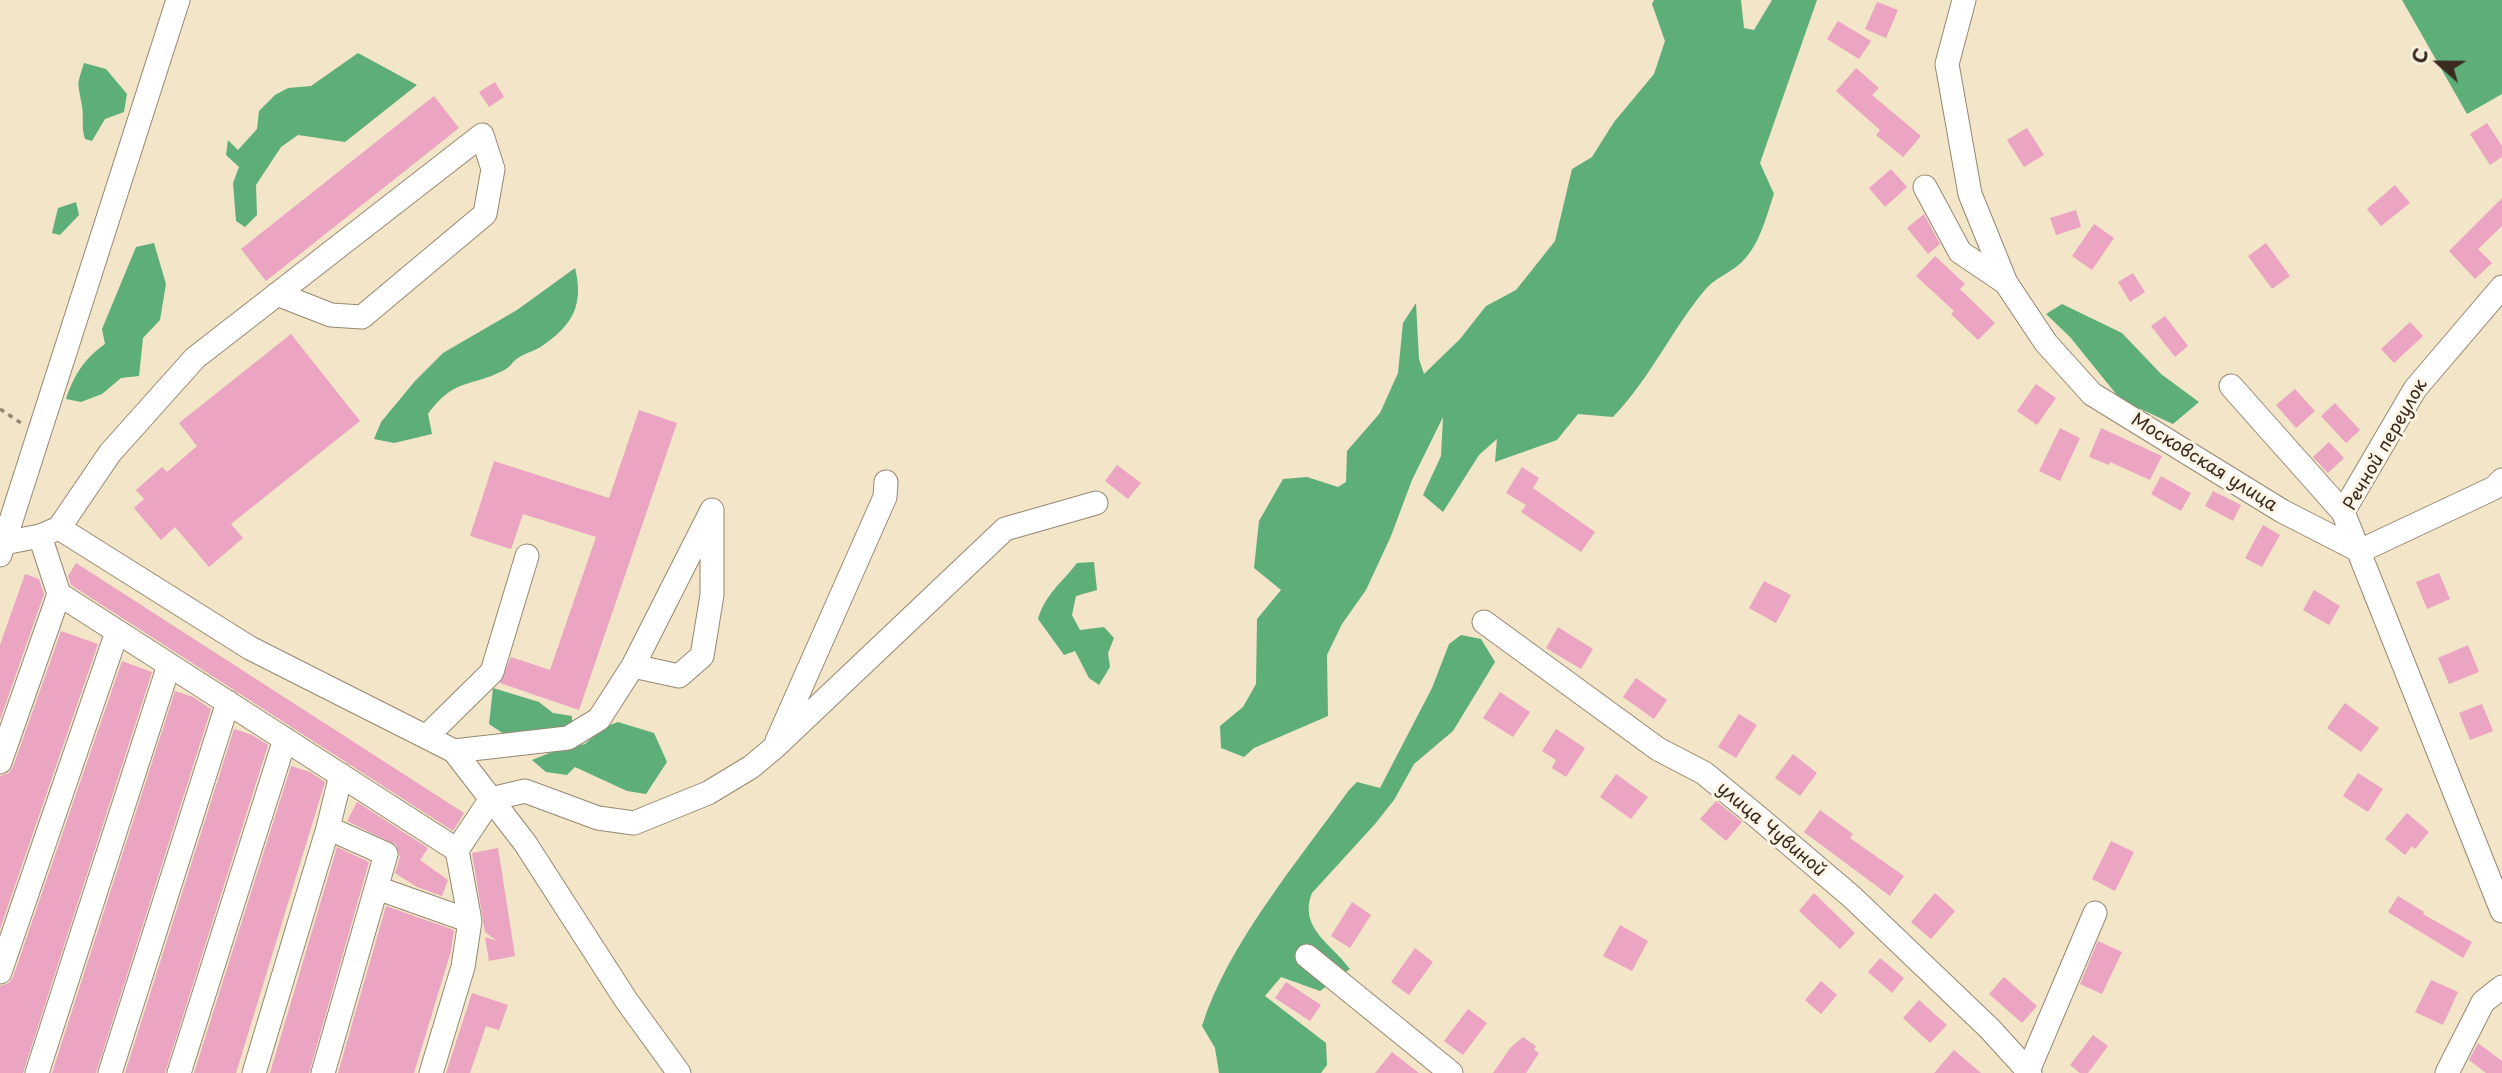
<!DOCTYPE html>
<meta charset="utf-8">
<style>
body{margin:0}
#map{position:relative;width:2502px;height:1073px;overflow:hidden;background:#f2e5c8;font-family:"Playpen Sans",sans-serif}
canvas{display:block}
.north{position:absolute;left:2404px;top:28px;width:70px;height:70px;-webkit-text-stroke:5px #fcf5e5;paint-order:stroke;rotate:291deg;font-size:19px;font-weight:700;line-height:28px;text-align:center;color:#3b2a1e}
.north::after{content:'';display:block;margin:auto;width:24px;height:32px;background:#3b2a1e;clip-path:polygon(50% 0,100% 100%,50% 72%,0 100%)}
</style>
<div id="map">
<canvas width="2502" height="1073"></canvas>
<div class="north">С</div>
</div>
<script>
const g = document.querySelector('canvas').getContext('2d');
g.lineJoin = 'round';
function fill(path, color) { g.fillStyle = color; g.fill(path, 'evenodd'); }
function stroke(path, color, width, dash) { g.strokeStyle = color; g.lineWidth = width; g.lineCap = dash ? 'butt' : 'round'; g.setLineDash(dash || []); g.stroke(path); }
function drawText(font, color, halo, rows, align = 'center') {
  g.font = font + ' "Playpen Sans",sans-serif'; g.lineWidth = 6; g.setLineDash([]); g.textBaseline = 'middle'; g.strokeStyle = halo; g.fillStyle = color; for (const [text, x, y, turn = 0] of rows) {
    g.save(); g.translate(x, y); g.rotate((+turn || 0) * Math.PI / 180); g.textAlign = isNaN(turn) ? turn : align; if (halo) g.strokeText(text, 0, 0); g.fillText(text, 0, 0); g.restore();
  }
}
fill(new Path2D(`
 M1654,0H1741L1744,28L1754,30L1772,0H1817L1760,163L1774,194C1766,217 1760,244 1742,262C1731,273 1714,278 1704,291C1671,331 1649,380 1613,417L1578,414L1557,440L1495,462L1497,439L1479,455L1443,512L1423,495L1441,456L1443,417L1412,480L1391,536L1366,590L1342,624L1327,655L1328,716L1254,748L1244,757L1221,748L1220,726L1243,707L1256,684L1257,619L1281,590L1254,568L1259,521L1283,479L1307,477L1338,487L1346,482L1347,451L1380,413L1398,373L1403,323L1416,303L1419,359L1424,374L1460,339L1486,306L1516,290L1555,241L1572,169L1592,157L1614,122L1654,74L1665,41L1652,4Z
 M2402,0H2502V94L2467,114Z
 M358,53L417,85L345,142L298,135L281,147L256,185L257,215L245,227L236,221L233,183L239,167L226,155L228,140L238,150L257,129L259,111L275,95L288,88L311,86Z
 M84,63L106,69L127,94L124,112L105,119L92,141L85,139C81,127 84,118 82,106C78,81 76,88 84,63Z
 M76,202L79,215L60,235L52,233L58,208Z
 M154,243L166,284L160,320L143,338L139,376L121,378L102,394L81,402L66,399C74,375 84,359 105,344L102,329L136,247Z
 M575,268C584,304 573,325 542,346C535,351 525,353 518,358C513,361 510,367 506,369C472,388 456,376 428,414L432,434L394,443L374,439L381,422L415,381L443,353L517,310Z
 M2062,304L2122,333L2161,374L2199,402L2173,424L2121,400L2070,337L2046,314Z
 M1094,562L1097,590L1076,596L1072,615L1080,630L1104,627L1114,638L1108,653L1110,667L1099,685L1089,678L1075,651L1064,655L1038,619C1046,593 1061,584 1077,563Z
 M1461,635L1481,639L1495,662L1453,731L1414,764L1394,800L1375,824L1312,893C1298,928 1332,944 1350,969L1320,991L1281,977L1265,996L1326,1043L1327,1065L1321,1073H1219L1215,1048L1202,1026C1227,945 1299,860 1349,790L1357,782L1380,788L1432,688L1449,644Z
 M493,688L539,702L553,713L572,716V728L504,734L489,724Z
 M618,722L654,733L667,762L646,794L627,791L575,767L567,775L546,772L532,760L557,750L585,744L602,728Z`), '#5eae7a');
fill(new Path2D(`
 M1877,2L1898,10L1886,38L1865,29Z
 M1838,21L1871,41L1859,59L1827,39Z
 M1856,68L1879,88L1872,95L1921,136L1903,157L1876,135L1880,130L1836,91Z
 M495,82L504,97L489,107L479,92Z
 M434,96L459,128L266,281L241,249Z
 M2487,123L2502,146V157L2490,165L2470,134Z
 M2027,128L2044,155L2024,167L2007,140Z
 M1891,169L1907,187L1885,207L1869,188Z
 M2395,185L2410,203L2381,226L2367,209Z
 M2502,198V226L2478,249L2492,263L2475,279L2449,251Z
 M2076,210L2081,227L2056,235L2050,218Z
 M1924,214L1940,244L1928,254L1907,228Z
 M2094,224L2114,238L2092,270L2072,256Z
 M2266,243L2290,276L2272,289L2248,256Z
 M1935,256L1965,284L1960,289L1995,323L1978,340L1951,314L1954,311L1916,276Z
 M2133,273L2145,292L2130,302L2118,282Z
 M2165,316L2188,346L2175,357L2151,326Z
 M2410,322L2423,336L2394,363L2381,349Z
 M291,334L360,421L231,524L243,538L209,567L175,527L161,540L134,508L144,499L136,490L162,467L167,472L197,446L179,423Z
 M2036,384L2056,398L2037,425L2017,411Z
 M2295,389L2315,411L2296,428L2276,405Z
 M2335,403L2360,430L2346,443L2321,416Z
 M639,410L677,423L579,710L500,683L511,657L550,670L596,537L523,514L511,549L470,536L494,461L609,498Z
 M2060,428L2080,438L2060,481L2039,471Z
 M2101,428L2162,456L2150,480L2110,462L2109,465L2089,457Z
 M2329,442L2344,458L2328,473L2313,457Z
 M1117,465L1141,483L1128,499L1105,481Z
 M1522,467L1539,478L1533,488L1595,532L1581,552L1521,512L1526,505L1506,493Z
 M2161,476L2191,493L2181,511L2151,494Z
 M2213,491L2241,505L2233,521L2205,506Z
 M2263,525L2280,535L2262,567L2245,558Z
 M76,563L464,813L453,831L71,585L68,576Z
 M2439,573L2450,599L2427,609L2416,582Z
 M25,574L39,579L44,594L0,720V645Z
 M1764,581L1791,595L1776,623L1749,608Z
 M2314,590L2340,606L2329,625L2303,610Z
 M1558,627L1593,649L1581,669L1546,648Z
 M61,631L98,644L0,929V776L9,773L13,767Z
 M2468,645L2479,672L2449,684L2438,658Z
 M122,661L152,672L23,1073H0V986L9,983L13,977Z
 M1636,678L1667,700L1654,719L1623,697Z
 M175,691L193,697L211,709L96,1073H52Z
 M1500,692L1530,712L1513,737L1483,718Z
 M2345,703L2379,728L2361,752L2327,728Z
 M2482,704L2493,731L2470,740L2459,713Z
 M1739,714L1757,725L1736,758L1718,747Z
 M234,729L252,735L268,745L165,1073H125Z
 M1556,729L1585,748L1566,777L1552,768L1556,760L1542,751Z
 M1793,754L1817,773L1800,796L1775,778Z
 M291,766L310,772L325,782L236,1073H194Z
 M2358,773L2383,789L2368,812L2343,796Z
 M1616,774L1648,797L1631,819L1600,797Z
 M1716,801L1742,822L1726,841L1700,819Z
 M357,802L428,848L420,860L448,880L442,896L417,887L395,873L400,857L396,845L347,821Z
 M1820,810L1853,834L1850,838L1904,876L1890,896L1804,832Z
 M2407,813L2429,832L2415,849L2412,846L2405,855L2385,839Z
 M2111,841L2134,852L2115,891L2092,879Z
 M337,847L369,862L309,1073H270Z
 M498,848L515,956L489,961L485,937L497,941L485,932L472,853Z
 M1814,893L1855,933L1840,949L1799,911Z
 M1935,893L1955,911L1931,939L1911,922Z
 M2398,896L2424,912L2423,914L2472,942L2463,958L2388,912Z
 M1352,902L1371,915L1350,948L1331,936Z
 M386,906L454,930L451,951L414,1073H338Z
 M1620,925L1648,941L1632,971L1603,956Z
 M2098,941L2122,952L2102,994L2080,984Z
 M1415,948L1433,962L1409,995L1391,982Z
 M1880,958L1904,978L1892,993L1868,972Z
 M2004,977L2037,1006L2022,1023L1989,994Z
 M2431,980L2458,992L2443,1025L2415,1012Z
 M1821,981L1837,995L1821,1014L1805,1000Z
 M1286,982L1321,1005L1310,1021L1275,998Z
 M472,993L508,1005L499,1030L486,1026L470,1073H446Z
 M1919,1000L1947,1025L1930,1043L1903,1018Z
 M1468,1009L1487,1023L1463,1055L1444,1041Z
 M2093,1035L2108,1046L2088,1073H2080L2070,1065Z
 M1523,1037L1536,1046L1534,1050L1539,1053L1526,1073H1493L1511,1047Z
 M2478,1043L2502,1061V1073H2486L2469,1060Z
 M1954,1050L1981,1073H1934Z
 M1392,1052L1419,1073H1375Z`), '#eba4c1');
const minor = new Path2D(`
 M1964,0L1947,64L1970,194L2006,283L2046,343L2092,394L2282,511L2360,551
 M1925,187L1960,252L2006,283
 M2502,287L2415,389L2343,512L2502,911
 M2231,386L2343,512
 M59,528L110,453L195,358L482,135L493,169L485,214L362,317L331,315L277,294
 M40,536L59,594
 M4,543L40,536L59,528L250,648L454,751L525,843L626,1000L679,1073
 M2360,551L2494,488L2502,480
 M0,555L178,0
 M1484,622L1658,749L1704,773L1759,818L1852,897L1990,1029L2030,1073
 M426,737L492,672L527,556
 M777,741L885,497L886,482
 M454,751L568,738L599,719L633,666L679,676L702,656L712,595V510L633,666
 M0,762L59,594L457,850L470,921
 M457,850L491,799L525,791L598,818L634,823L708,793L751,767L775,747L1005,529L1096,503
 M377,888L470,921L463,967L431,1073
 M1307,956L1451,1073
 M0,972L117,632
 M2028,1071L2095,913
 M37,1073L169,665
 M110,1073L228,702
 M179,1073L285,739
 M254,1073L328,828L341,775
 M323,1073L386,854L328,828
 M2447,1073L2483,1002L2502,987`);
stroke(minor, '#968873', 25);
stroke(new Path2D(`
 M0,409L21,423`), '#968873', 3.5, [5, 5]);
stroke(minor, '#fff', 23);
drawText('18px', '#3b2a1e', '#fcf5e5', [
 ["Речной переулок",2386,445,-60],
 ["Московская улица",2204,463,32],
 ["улица Чувиной",1771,830,40]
]);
</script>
